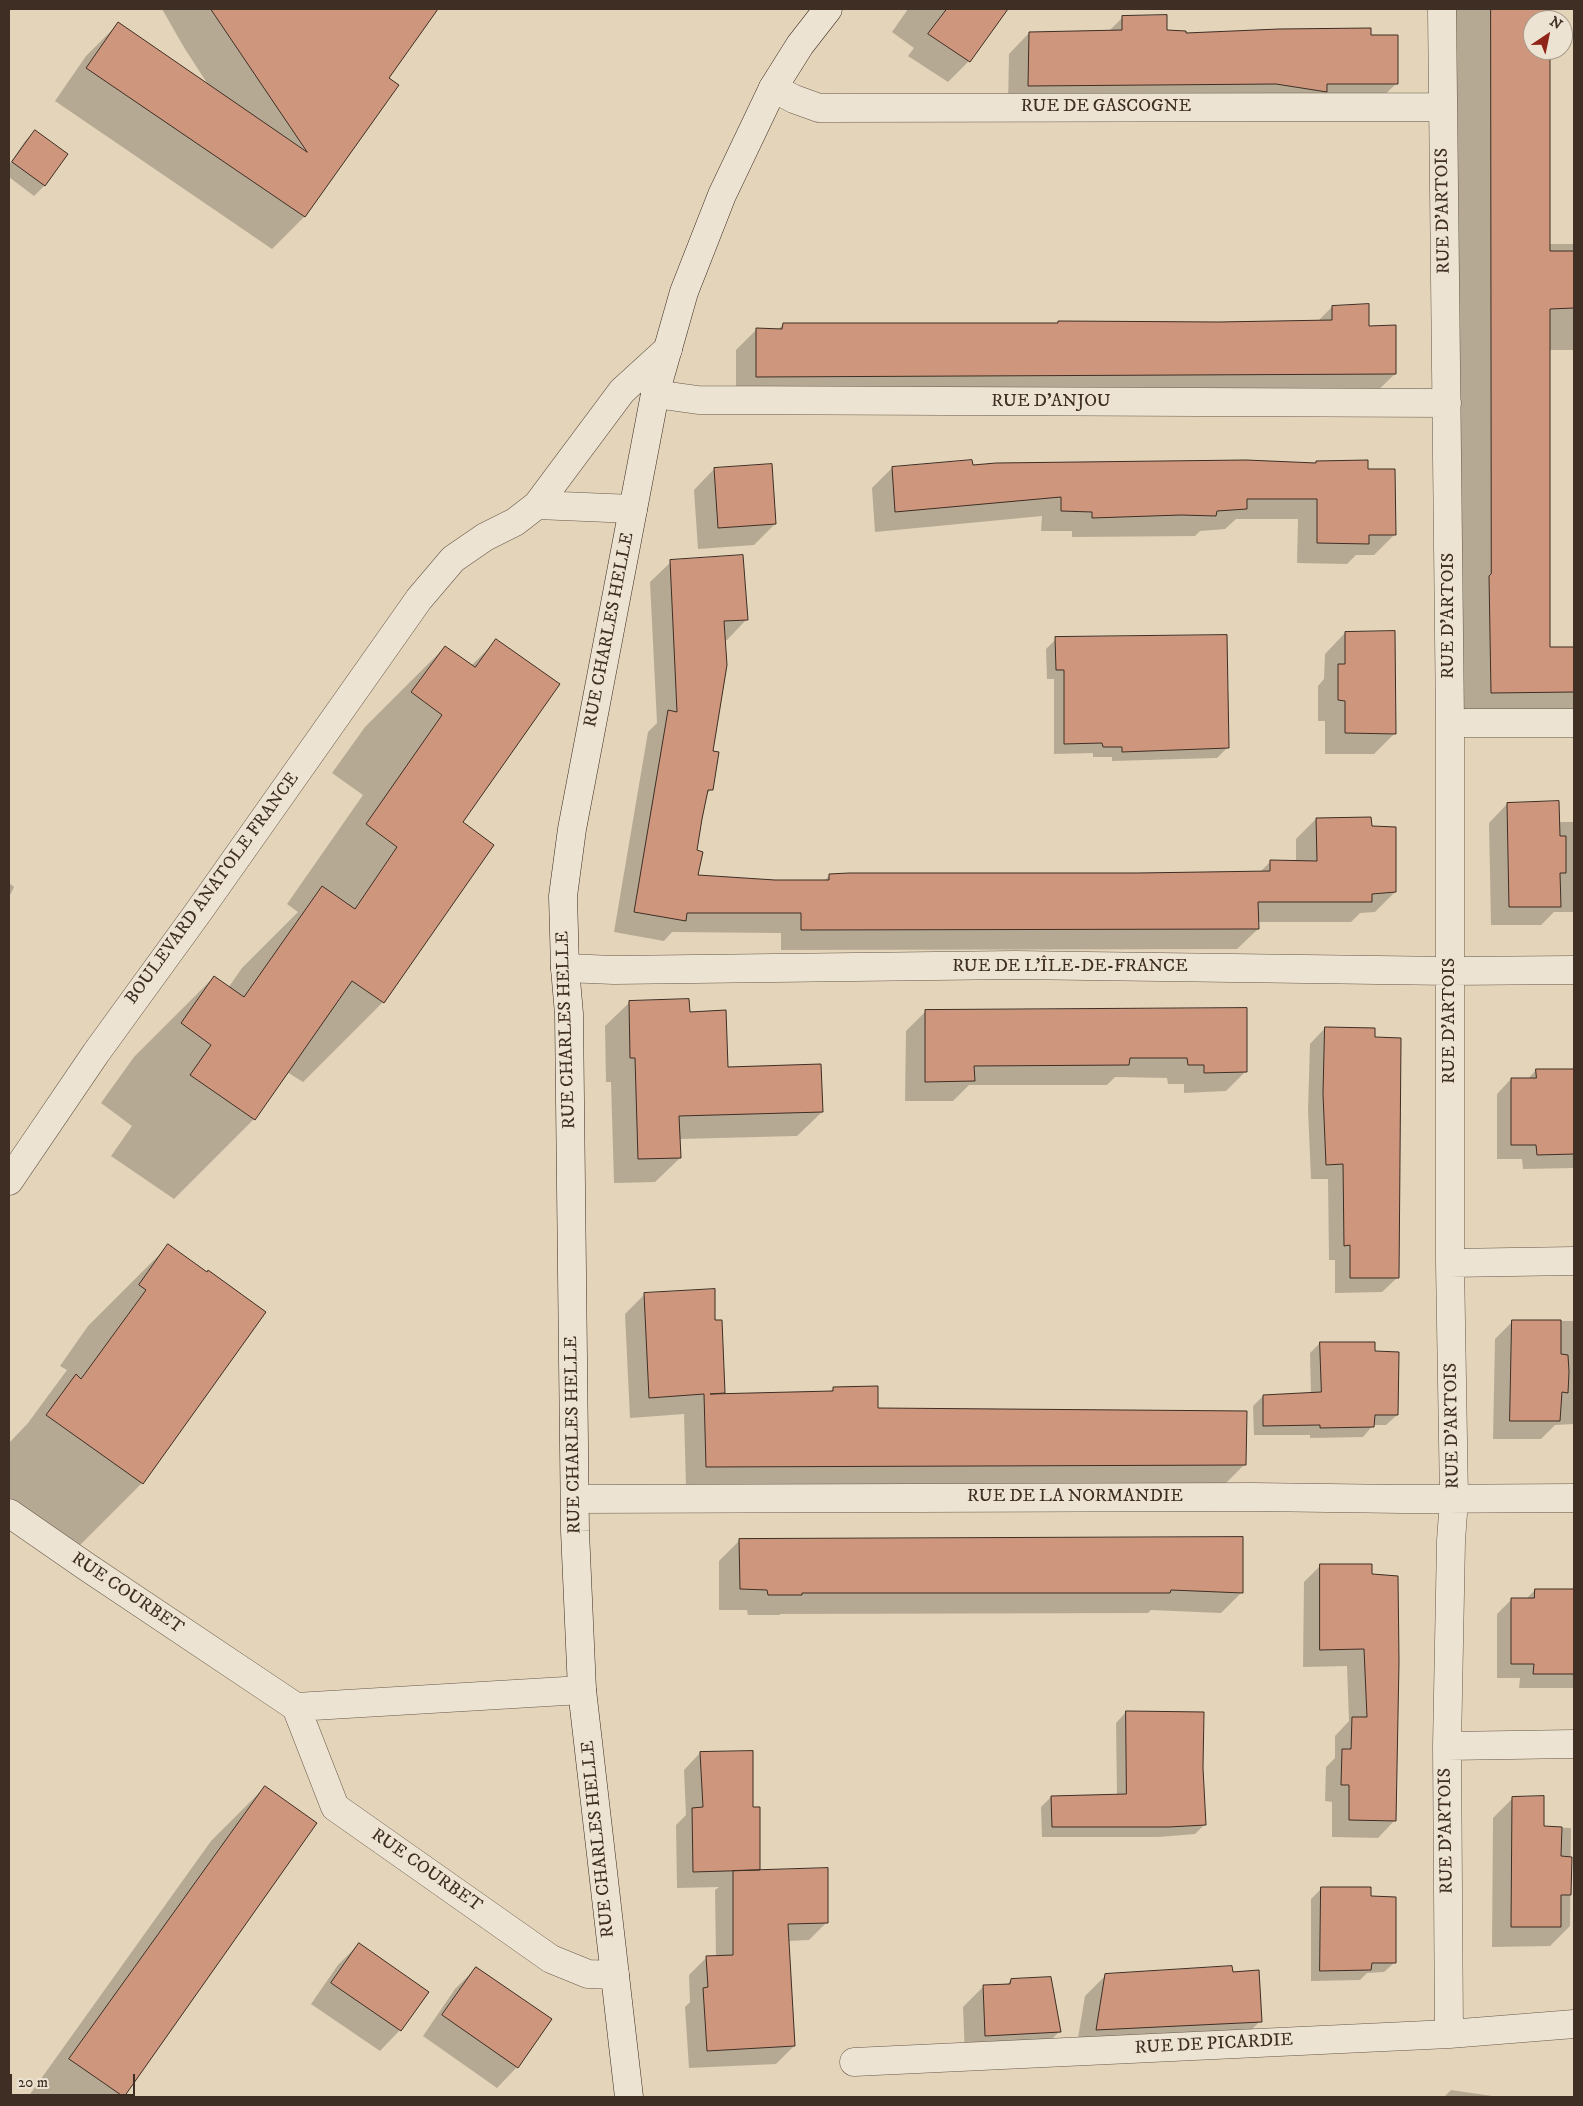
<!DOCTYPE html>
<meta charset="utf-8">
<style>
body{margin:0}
#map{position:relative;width:1583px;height:2106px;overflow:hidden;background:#e3d4ba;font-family:"IM FELL DW Pica",serif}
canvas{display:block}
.frame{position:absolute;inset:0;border:10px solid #3e2e23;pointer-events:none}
.north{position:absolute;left:1523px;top:10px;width:50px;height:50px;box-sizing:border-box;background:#ede3d2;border:1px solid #a79b8c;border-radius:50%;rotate:34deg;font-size:14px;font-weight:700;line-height:20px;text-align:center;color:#3e2e23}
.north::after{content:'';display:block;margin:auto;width:18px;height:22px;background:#8f2418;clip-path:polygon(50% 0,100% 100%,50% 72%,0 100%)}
.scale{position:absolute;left:10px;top:2074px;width:125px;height:22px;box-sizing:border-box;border:2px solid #3e2e23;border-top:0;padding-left:6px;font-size:15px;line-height:18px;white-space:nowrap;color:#3e2e23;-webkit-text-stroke:4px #ede3d2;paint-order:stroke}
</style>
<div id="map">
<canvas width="1583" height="2106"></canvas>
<div class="frame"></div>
<div class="north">N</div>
<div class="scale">20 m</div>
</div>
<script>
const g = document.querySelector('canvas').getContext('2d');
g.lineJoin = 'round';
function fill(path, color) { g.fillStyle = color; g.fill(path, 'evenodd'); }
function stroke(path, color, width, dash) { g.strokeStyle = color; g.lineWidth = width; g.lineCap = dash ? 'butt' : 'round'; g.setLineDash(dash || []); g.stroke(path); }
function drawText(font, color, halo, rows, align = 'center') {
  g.font = font + ' "IM FELL DW Pica",serif'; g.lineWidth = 4; g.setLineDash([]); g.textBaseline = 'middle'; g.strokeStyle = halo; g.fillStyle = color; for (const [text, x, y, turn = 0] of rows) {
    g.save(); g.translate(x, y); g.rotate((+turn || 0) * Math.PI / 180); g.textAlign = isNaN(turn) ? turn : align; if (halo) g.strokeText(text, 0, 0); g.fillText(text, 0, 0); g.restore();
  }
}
fill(new Path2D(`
 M162,9H295L296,12L298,9H437L387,79L397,85L304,217L272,249L55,101L86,56L118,24L209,86L185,49Z
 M908,9H1005L969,61L948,82L908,56L914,48L892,32Z
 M1454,9H1549V20H1533V50H1549L1548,244H1574V350H1548L1549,649L1574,648V726L1457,727L1456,16H1454Z
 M1123,17L1166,32L1185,35L1370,36L1397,83L1376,103L1008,106L1009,54L1029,33L1108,32Z
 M35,131L67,154L44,186L34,196L9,177V165L25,141Z
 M1332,307L1368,327L1395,374L1374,394L736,397V350L757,329L777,330L784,324L875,325L1318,321Z
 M1316,462L1394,535L1374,555H1356L1347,564L1297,563L1298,519H1236L1225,529L1200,531L1195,536L1072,537V531H1041L1042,516L875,532L872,488L892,468L1314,464Z
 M714,469L775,524L754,545L698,549L694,490Z
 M671,562L747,619L727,640H724L712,752V789L705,795L696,851L697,877L775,881H824L830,875L1260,872L1271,861L1296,862V839L1316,819L1395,892L1375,912L1360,913L1351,922H1257L1258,929L1237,949L781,950V933L672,932L664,941L614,932L648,732L657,723L650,582Z
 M1345,633L1395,733L1374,754H1325V721H1318V686L1324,679L1325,654Z
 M1056,639L1227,748L1217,758L1112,761V757H1093V753L1054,754V679H1047L1046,649Z
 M496,641L462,822L383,1002L303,1082L287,1072L254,1119L174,1199L111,1156L132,1126L101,1103L134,1057L214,977L228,988L242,968L298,912L287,904L363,795L332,773L365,727L445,647L471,666Z
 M1507,804L1558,822H1574V912H1554L1541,925H1491L1489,823Z
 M9,883L14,887L9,897Z
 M630,1002L688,1013L727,1068L822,1112L797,1136L679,1139L680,1158L655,1182L614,1183L611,1082H606L605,1026Z
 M1246,1010V1071L1226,1091L1184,1093V1084H1168L1167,1078L1115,1077L1107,1085H969L953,1101H905L906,1031L926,1011Z
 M1325,1028L1398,1277L1382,1292L1335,1293V1260H1329L1328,1179H1311L1308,1110L1310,1044Z
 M1536,1070H1574V1168L1523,1169L1522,1159H1497V1094L1511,1079H1528Z
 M168,1246L142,1483L62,1563L9,1525V1443L28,1423L67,1370L60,1366L88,1326Z
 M645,1294L714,1321L723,1392L721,1395L829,1392L834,1388L877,1409L1245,1464L1224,1485L686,1487L684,1414L630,1418L625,1314Z
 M1513,1321H1574V1424L1555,1425L1541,1439H1493L1495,1339Z
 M1320,1343L1373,1352L1397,1415L1386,1425H1373L1363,1437L1310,1438V1435H1254L1253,1406L1263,1396L1311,1394L1310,1353Z
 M740,1540L1242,1592L1221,1613L1151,1610L1148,1613L781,1614L779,1615H748L747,1610H719V1561Z
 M1321,1565H1371L1395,1820L1378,1838L1332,1837V1802L1325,1801L1326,1767L1335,1758V1736L1349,1721L1347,1666L1303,1667L1304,1582Z
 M1535,1590H1574V1688H1519L1520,1678H1497V1614L1511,1600L1526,1599Z
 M1126,1712L1202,1768L1205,1824L1195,1834L1158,1837H1042L1041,1807L1051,1797L1117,1796L1116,1723Z
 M700,1753L752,1808L759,1870L757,1871L827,1922L809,1940L788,1941L794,2046L776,2064L689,2068L685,2007L690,2002L689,1975L707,1957H716L715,1890L719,1887L677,1888L676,1825L686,1815L684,1770Z
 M265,1787L316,1823L124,2097H28L211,1841Z
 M1513,1798L1543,1827L1571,1828L1570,1926L1550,1946L1492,1947L1493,1818Z
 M1321,1889L1370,1897L1395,1962L1384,1972L1367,1973L1360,1980L1311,1981V1899Z
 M359,1944L400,2030L380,2051L311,2004L338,1965Z
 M476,1968L517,2067L497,2088L423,2036L455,1989Z
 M1232,1973L1260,2021L1240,2042L1076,2050L1085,1996L1106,1975Z
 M1011,1980L1059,2032L1039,2052L965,2056L963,2007L984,1986L1006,1985Z
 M1451,2090L1499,2097H1444Z`), '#0003');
const building = new Path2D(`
 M211,9H438L389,78L399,85L305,217L86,68L118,22L307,152Z
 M947,9H1008L970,62L928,34Z
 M1491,9H1550V20H1533V50H1550V251H1574V308L1550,309V647H1574V692L1491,693L1489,576L1491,574Z
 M1167,15V30L1186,31V33L1279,29L1371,28V35H1398V84H1327V92L1276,84L1028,86L1029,32L1122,30V16Z
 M35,130L68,154L45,186L12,162Z
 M1369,304V326L1396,325V374L756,377V328L782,329L783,323H1058V321L1219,322L1332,320V306Z
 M972,460L973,465L996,463L1246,460L1316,463V461L1368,460V469H1395L1396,535H1369V544L1317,543V499H1247V509L1217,511L1216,516L1181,515L1092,518V512L1061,511V497L895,512L892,467Z
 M772,464L776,524L718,528L714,468Z
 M743,555L748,620L724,621L727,665L713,751L719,752L713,790H708L702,819L697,850L703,852L698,875L775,880H829V874L849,873H1138L1270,871V860L1317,861L1316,818L1371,817L1372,826L1396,827V892L1372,894V902H1258L1259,929L801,930V913H687L686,921L634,912L668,710L677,712L670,560Z
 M1395,631L1396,734L1345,733V701L1338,700V664H1345V632Z
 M1227,635L1229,748L1122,752V747H1103L1102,743L1064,744V670H1056L1055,637Z
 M496,639L560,684L463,822L494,845L384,1003L352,981L255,1120L190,1075L211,1045L181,1023L214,976L244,997L322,886L355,909L397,847L366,824L442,715L411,692L445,646L475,667Z
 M1559,801L1560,836H1566V873H1560L1561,907H1509L1507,803Z
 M689,999L690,1012L726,1010L728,1067L821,1064L823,1112L679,1116L681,1158L638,1159L635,1058H630L629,1001Z
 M1247,1008V1072L1204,1073V1065H1188L1187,1058H1130L1129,1065L974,1066L975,1081L925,1082V1010Z
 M1325,1027L1375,1028V1037L1401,1038L1399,1278H1350V1245L1344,1246L1343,1164L1326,1165L1323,1094Z
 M1536,1069H1574V1154L1537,1155L1536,1145H1511V1078H1536Z
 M168,1244L207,1272L208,1270L266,1312L143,1484L46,1415L76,1374L81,1379L146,1290L139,1285Z
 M715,1289V1320H722L725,1393L710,1394L833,1391V1387L878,1386V1408L1247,1411L1246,1465L706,1467L704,1394L649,1398L644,1293Z
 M1512,1320H1561V1354L1568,1355L1569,1372L1568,1393L1562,1392L1560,1421H1510Z
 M1320,1342H1375V1351L1399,1352L1398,1415H1375L1374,1427L1320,1428V1425L1263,1426V1395L1321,1392Z
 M1243,1537V1593L1171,1590L1170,1593H802V1595H768L767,1590L740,1589L739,1539Z
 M1320,1564H1372V1574L1398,1576L1399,1662L1396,1821L1349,1820V1785H1341L1342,1749H1351L1352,1717H1367L1364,1649L1320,1650Z
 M1535,1589H1574V1674H1533L1534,1664H1511V1598H1534Z
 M1126,1711L1204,1712L1203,1768L1206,1825L1169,1827H1052L1051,1796L1126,1794Z
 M753,1751V1807H760V1870L693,1872L692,1808L703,1807L700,1752Z
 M265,1786L317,1823L124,2097L69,2059Z
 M1544,1796V1826L1562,1827L1561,1856L1572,1857L1571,1895H1561V1927H1511L1512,1797Z
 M828,1868V1923L788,1924L795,2046L707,2051L703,1988L708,1987L706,1956L733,1955V1871Z
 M1321,1887H1371V1896L1396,1897V1963H1372L1371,1970L1320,1971Z
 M359,1943L429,1992L401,2031L331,1983Z
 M1232,1966L1233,1972L1259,1970L1262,2022L1096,2030L1105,1974Z
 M476,1967L552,2019L518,2068L442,2015Z
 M1051,1977L1061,2032L985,2036L983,1985L1010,1984L1011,1979Z`);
fill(building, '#ce967d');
stroke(building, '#3e2e23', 1);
const street = new Path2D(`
 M1442,9L1450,723V1263L1454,1499L1451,1541L1447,1746L1449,2034
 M773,88L794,99L819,108L1443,107
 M655,394L698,400L1447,403
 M537,505L633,509
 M1450,723H1574
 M565,968L614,970L1015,965L1450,971L1574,970
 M9,1181L96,1053L199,911L419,599L453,559L485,537L515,522L537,505L622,391L668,349
 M1450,1263L1574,1261
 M575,1499L1253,1497L1403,1499L1574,1498
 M9,1513L87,1567L296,1707L335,1807L551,1959L588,1974L615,1975
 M296,1707L582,1690
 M1447,1746L1574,1744
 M854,2062L1449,2034L1574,2024`);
const secondary = new Path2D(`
 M629,2097L582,1690L575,1531L569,1014L565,968L563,896L572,829L655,394L684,292L722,195L773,88L800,45L828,9`);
stroke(street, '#675849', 29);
stroke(secondary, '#3e2e23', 29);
stroke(street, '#ede3d2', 28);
stroke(secondary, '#ede3d2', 28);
drawText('18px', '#3e2e23', '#ede3d2', [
 ["RUE DE GASCOGNE",1106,107],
 ["RUE D'ARTOIS",1444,211,-91],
 ["RUE D'ANJOU",1051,402],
 ["RUE D'ARTOIS",1449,616,-90],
 ["RUE CHARLES HELLE",610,630,-79],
 ["BOULEVARD ANATOLE FRANCE",213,889,-54],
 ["RUE DE L'ÎLE-DE-FRANCE",1070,967],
 ["RUE D'ARTOIS",1450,1021,-90],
 ["RUE CHARLES HELLE",567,1030,-92],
 ["RUE D'ARTOIS",1453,1426,-91],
 ["RUE CHARLES HELLE",574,1435,-91],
 ["RUE DE LA NORMANDIE",1075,1497],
 ["RUE COURBET",127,1594,34],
 ["RUE D'ARTOIS",1447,1831,-91],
 ["RUE CHARLES HELLE",599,1839,-96],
 ["RUE COURBET",426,1871,35],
 ["RUE DE PICARDIE",1214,2045,-3]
]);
</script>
